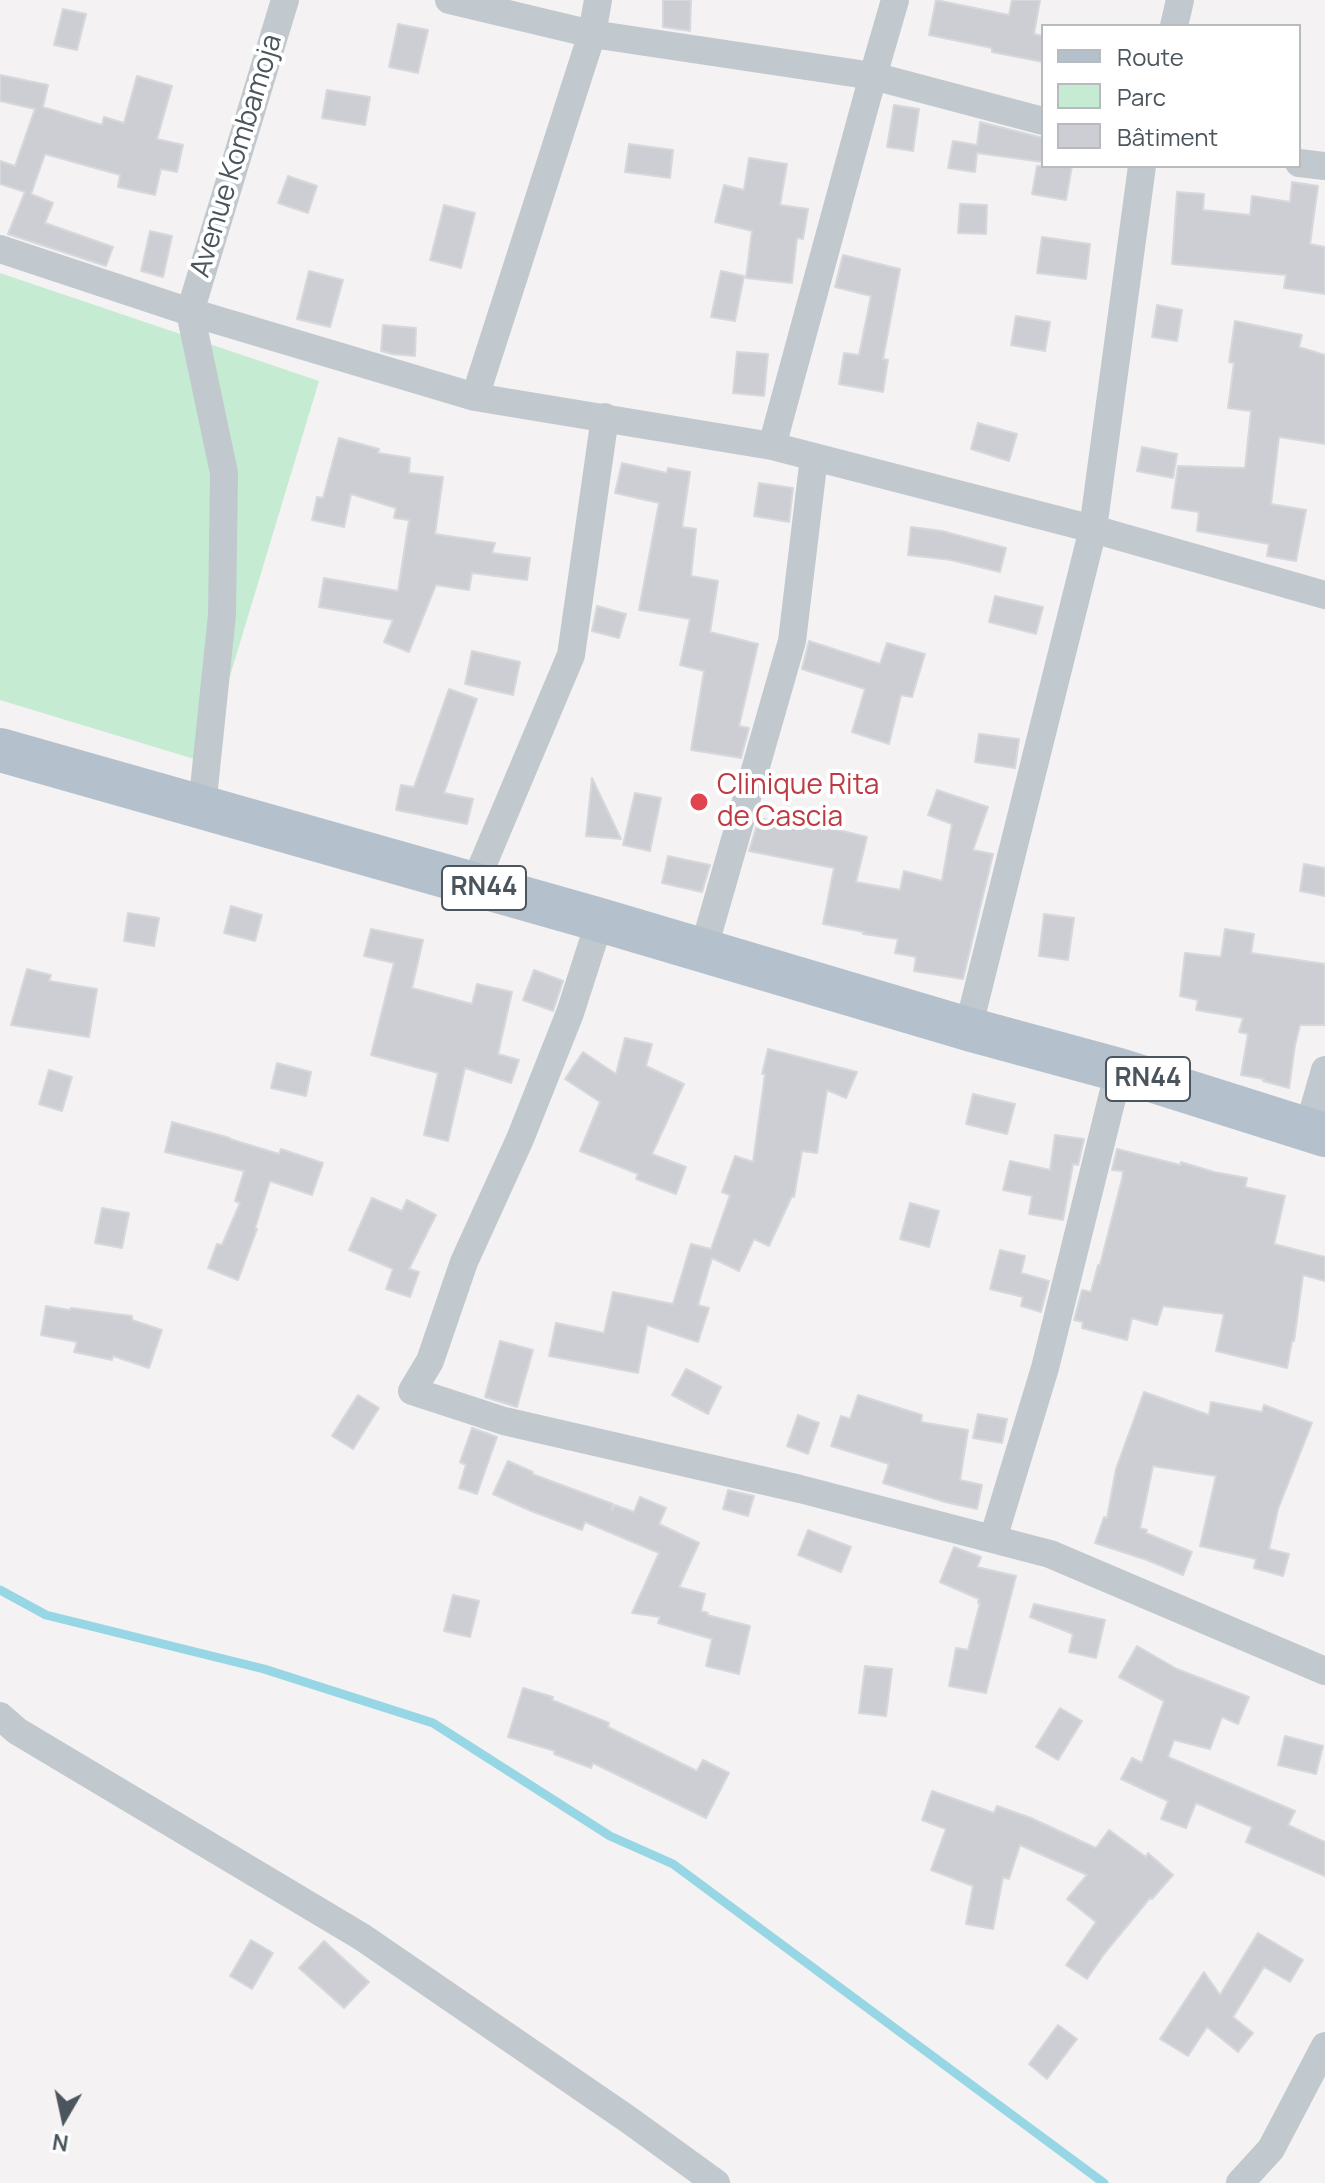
<!DOCTYPE html>
<meta charset="utf-8">
<style>
body{margin:0}
#map{position:relative;width:1325px;height:2183px;overflow:hidden;background:#f4f2f2;font-family:Manrope,sans-serif}
canvas{display:block}
.legend{position:absolute;left:1041px;top:24px;width:260px;height:144px;box-sizing:border-box;background:#fff;border:2px solid #b7bbbe;margin:0;padding:10px 14px;list-style:none;font-size:24px;color:#4b555d}
.legend li{display:flex;align-items:center;gap:16px;height:40px}
.legend b{width:40px;border:2px solid #b7bbbe}
.north{position:absolute;left:24px;top:2079px;width:80px;height:80px;-webkit-text-stroke:6px #fff;paint-order:stroke;rotate:189deg;font-size:22px;font-weight:700;line-height:32px;text-align:center;color:#4b555d}
.north::after{content:'';display:block;margin:auto;width:28px;height:36px;background:#4b555d;clip-path:polygon(50% 0,100% 100%,50% 72%,0 100%)}
</style>
<div id="map">
<canvas width="1325" height="2183"></canvas>
<ul class="legend">
<li><b style="height:10px;background:#b4c1cd"></b>Route</li>
<li><b style="height:22px;background:#c5ecd3"></b>Parc</li>
<li><b style="height:22px;background:#ccced3"></b>Bâtiment</li>
</ul>
<div class="north">N</div>
</div>
<script>
const g = document.querySelector('canvas').getContext('2d');
g.lineJoin = 'round';
function fill(path, color) { g.fillStyle = color; g.fill(path, 'evenodd'); }
function stroke(path, color, width, dash) { g.strokeStyle = color; g.lineWidth = width; g.lineCap = dash ? 'butt' : 'round'; g.setLineDash(dash || []); g.stroke(path); }
function drawText(font, color, halo, rows, align = 'center') {
  g.font = font + ' Manrope,sans-serif'; g.lineWidth = 8; g.setLineDash([]); g.textBaseline = 'middle'; g.strokeStyle = halo; g.fillStyle = color; for (const [text, x, y, turn = 0] of rows) {
    g.save(); g.translate(x, y); g.rotate((+turn || 0) * Math.PI / 180); g.textAlign = isNaN(turn) ? turn : align; if (halo) g.strokeText(text, 0, 0); g.fillText(text, 0, 0); g.restore();
  }
}
fill(new Path2D(`
 M0,273L319,381L204,762L0,700Z`), '#c5ecd3');
stroke(new Path2D(`
 M0,1590L46,1615L264,1669L433,1723L610,1836L673,1864L1104,2183`), '#96d6e5', 9);
const building = new Path2D(`
 M663,0H691L690,31L663,27Z
 M936,0L1009,15L1012,0H1040L1034,34L1043,36V62L992,52V48L929,35Z
 M63,9L86,14L77,50L54,45Z
 M398,24L428,30L418,73L389,67Z
 M0,75L48,85L43,107L102,125L104,117L124,123L137,76L172,86L157,139L183,145L177,172L161,169L155,195L118,187L120,175L45,154L31,194L53,203L45,223L113,247L106,266L8,234L25,192L0,184V161L15,166L35,109L0,101Z
 M327,90L370,97L365,125L322,118Z
 M894,105L919,109L913,151L887,147Z
 M980,122L1043,138V162L977,153L975,172L948,168L953,141L977,145Z
 M629,144L673,150L670,178L625,172Z
 M749,158L787,164L780,205L808,209L803,239L797,238L792,283L746,278L752,231L715,222L724,185L744,190Z
 M1037,166H1072L1066,200L1032,194Z
 M288,176L317,186L308,213L278,203Z
 M1292,182L1318,186L1310,244L1325,247V294L1284,288L1286,275L1172,264L1177,192L1204,194L1203,210L1250,215L1252,196L1290,202Z
 M960,204L987,205L986,234L958,233Z
 M444,205L475,213L461,268L430,260Z
 M150,231L172,236L163,277L141,271Z
 M1042,237L1090,244L1086,279L1037,273Z
 M843,255L900,269L883,359L888,360L883,392L839,384L844,353L859,355L871,296L835,287Z
 M309,271L343,280L330,327L297,319Z
 M721,271L744,276L735,321L711,317Z
 M1157,305L1182,310L1177,341L1152,337Z
 M1016,316L1050,322L1045,351L1011,345Z
 M1235,321L1302,335L1299,347L1325,355V444L1279,437L1271,504L1306,510L1296,561L1267,556L1269,544L1197,531L1199,512L1172,508L1178,466L1245,468L1251,411L1228,408L1234,363L1229,362Z
 M383,325L416,328L415,356L392,354L381,351Z
 M737,352L768,354L764,396L733,393Z
 M978,423L1017,434L1009,461L971,449Z
 M339,438L379,449L378,453L410,458L409,473L443,477L435,534L495,543L492,553L530,558L527,580L472,573L469,590L436,585L409,652L384,642L393,620L319,607L324,578L398,591L409,520L394,518L396,508L351,494L344,527L312,520L317,497L323,498Z
 M1142,447L1177,454L1173,478L1137,471Z
 M622,463L667,473L668,468L690,472L682,527L696,529L691,576L718,581L710,632L758,644L739,726L749,728L741,758L691,750L704,671L680,665L690,619L639,610L659,503L615,493Z
 M759,483L793,488L789,522L754,516Z
 M911,527L942,531L1006,548L1000,572L951,560L908,555Z
 M995,596L1043,607L1036,634L989,622Z
 M597,606L626,614L619,638L592,631Z
 M809,641L880,664L887,643L925,654L912,697L901,695L889,744L852,732L865,689L802,669Z
 M472,651L520,662L513,695L465,684Z
 M449,689L477,699L444,793L473,799L467,824L396,810L401,785L414,787Z
 M979,734L1019,739L1015,768L975,762Z
 M592,778L621,839L586,836Z
 M937,790L988,807L973,850L993,854L963,979L914,971L916,957L895,953L898,939L863,934L864,932L823,924L834,868L749,851L759,818L788,824L790,818L867,837L856,882L900,890L904,871L942,881L952,824L928,815Z
 M635,793L661,798L650,851L623,845Z
 M668,856L710,865L702,892L662,883Z
 M1304,864L1325,868V896L1300,891Z
 M231,906L262,915L255,941L224,933Z
 M128,913L159,918L154,946L124,941Z
 M1044,914L1074,918L1068,960L1039,956Z
 M371,929L423,940L412,988L472,1004L477,984L512,992L498,1054L519,1060L511,1083L465,1068L448,1141L424,1135L438,1073L371,1055L394,963L364,956Z
 M1225,929L1254,934L1251,953L1325,964V1025H1300L1295,1045L1289,1088L1263,1081L1264,1079L1241,1075L1248,1034L1239,1032L1243,1018L1196,1010L1198,1000L1180,996L1185,953L1221,957Z
 M27,969L51,975L49,981L97,989L89,1037L11,1025Z
 M534,970L563,981L553,1011L523,1000Z
 M625,1038L652,1044L646,1066L684,1084L652,1154L686,1167L676,1194L636,1179L638,1174L580,1151L600,1102L565,1079L583,1052L616,1074Z
 M768,1049L857,1072L846,1098L827,1090L817,1153L802,1151L794,1197L792,1196L769,1246L754,1239L739,1271L712,1258L698,1305L709,1308L698,1342L647,1325L638,1373L549,1356L556,1323L604,1333L613,1292L673,1304L691,1244L711,1249L730,1195L722,1192L735,1156L753,1162L765,1074H762Z
 M277,1063L311,1072L306,1096L271,1088Z
 M49,1070L72,1077L62,1111L39,1104Z
 M973,1094L1015,1104L1007,1134L966,1124Z
 M172,1122L230,1138V1139L279,1154L281,1149L323,1163L312,1195L270,1181L255,1228L257,1229L238,1280L208,1268L217,1244L222,1245L240,1203L235,1201L244,1171L165,1152Z
 M1055,1135L1084,1139L1078,1165L1073,1164L1063,1220L1029,1214L1032,1196L1003,1190L1010,1161L1050,1170Z
 M1117,1149L1180,1165L1181,1162L1214,1172L1247,1178L1245,1187L1285,1196L1274,1244L1325,1257V1281L1303,1275L1294,1341H1292L1287,1368L1216,1351L1224,1314L1163,1306L1157,1325L1132,1318L1127,1340L1082,1328L1083,1322L1074,1320L1082,1290L1091,1292L1098,1265H1100L1122,1179L1123,1171L1112,1170Z
 M372,1198L402,1211L407,1200L436,1215L409,1269L419,1272L410,1297L386,1289L393,1269L349,1250Z
 M910,1203L939,1211L929,1247L900,1239Z
 M102,1208L129,1213L122,1248L95,1243Z
 M1000,1250L1025,1256L1021,1273L1049,1281L1041,1312L1021,1306L1023,1297L990,1289Z
 M46,1306L70,1310L71,1308L132,1316V1320L162,1330L149,1368L113,1356L112,1360L74,1352L77,1342L41,1335Z
 M500,1341L533,1350L517,1407L485,1397Z
 M686,1369L721,1387L708,1414L672,1395Z
 M1144,1392L1209,1415L1211,1402L1262,1412L1264,1405L1312,1423L1278,1509L1269,1549L1289,1554L1283,1576L1254,1568L1256,1559L1200,1546L1216,1476L1153,1466L1140,1528L1147,1530L1146,1533L1192,1552L1183,1575L1147,1560L1095,1543L1104,1517L1107,1518L1116,1469Z
 M358,1395L379,1408L353,1449L332,1436Z
 M858,1395L922,1415L921,1422L968,1430L960,1480L982,1485L977,1509L945,1502L883,1483L889,1464L831,1446L841,1416L850,1419Z
 M978,1414L1007,1419L1002,1443L973,1438Z
 M798,1415L819,1423L808,1454L787,1446Z
 M472,1428L497,1437L477,1494L459,1488L466,1465L460,1462Z
 M508,1461L533,1472L532,1474L613,1504L612,1510L615,1505L634,1512L640,1497L666,1508L659,1524L699,1543L679,1587L705,1594L701,1611L708,1613L707,1615L750,1626L739,1674L706,1666L712,1639L658,1623L660,1617L632,1613L659,1553L585,1522L582,1530L531,1511L493,1494Z
 M728,1490L754,1496L748,1516L723,1509Z
 M808,1530L851,1547L841,1572L798,1555Z
 M954,1547L981,1557L977,1567L1016,1576L986,1693L949,1686L956,1648L968,1650L980,1603H978L979,1599L940,1582Z
 M453,1595L479,1601L470,1637L444,1631Z
 M1034,1604L1105,1620L1096,1658L1069,1652L1073,1634L1030,1617Z
 M1137,1646L1177,1669L1249,1697L1238,1724L1222,1717L1210,1749L1174,1740L1168,1757L1295,1811L1288,1825L1325,1842V1876L1246,1842L1252,1827L1196,1803L1186,1828L1161,1819L1168,1801L1121,1779L1132,1758L1142,1763L1164,1701L1119,1677Z
 M865,1666L892,1669L886,1716L859,1713Z
 M523,1688L553,1697L552,1700L609,1723L608,1727L697,1771L703,1760L729,1773L706,1818L593,1763L591,1768L554,1754L555,1751L508,1737Z
 M1060,1708L1082,1721L1058,1760L1036,1747Z
 M1285,1736L1323,1746L1316,1774L1278,1765Z
 M932,1791L994,1813L997,1806L1031,1818L1096,1848L1109,1830L1146,1857L1148,1853L1173,1875L1152,1899L1150,1898L1104,1954L1087,1979L1066,1965L1096,1922L1067,1899L1087,1875L1020,1845L1009,1879L1003,1877L993,1929L966,1924L973,1886L931,1870L946,1829L922,1820Z
 M1258,1933L1303,1960L1290,1982L1264,1967L1233,2017L1253,2033L1238,2052L1207,2027L1188,2056L1160,2039L1204,1972L1220,1995Z
 M251,1940L273,1953L252,1989L230,1976Z
 M324,1941L369,1982L344,2008L299,1968Z
 M1058,2025L1077,2039L1047,2079L1029,2064Z`);
fill(building, '#ccced3');
stroke(building, '#d6d8dc', 2);
stroke(new Path2D(`
 M449,0L592,34L873,76L1043,121
 M1174,26L1180,0
 M1299,163L1325,166
 M0,249L190,312L475,397L772,446L1093,529L1325,595
 M475,397L592,34L598,0
 M772,446L873,76L895,0
 M202,807L222,615L224,473L190,312L285,0
 M474,885L571,655L605,417
 M600,920L570,1013L520,1139L464,1262L430,1361L412,1391L504,1421L800,1489L1050,1554L1325,1671
 M703,951L792,641L814,457
 M968,1029L1093,529L1142,166
 M1308,1129L1325,1070
 M993,1539L1045,1368L1119,1070
 M0,1716L17,1731L362,1937L629,2120L716,2183
 M1240,2183L1271,2149L1325,2046`), '#c1c9ce', 28);
stroke(new Path2D(`
 M0,750L600,920L968,1029L1119,1070L1325,1135`), '#b4c1cd', 44);
for (const [x, y, r, color] of [
 [699,802,10,"#e0444e"]
]) { const dot = new Path2D(); dot.arc(x, y, r, 0, 2 * Math.PI); g.fillStyle = color; g.fill(dot); stroke(dot, '#fff', 3); }
for (const [x, y, w] of [
 [484,888,84],
 [1148,1079,84]
]) { const box = new Path2D(); box.roundRect(x - w / 2, y - 22, w, 44, 6); g.fillStyle = '#fff'; g.fill(box); stroke(box, '#4b555d', 2); }
drawText('bold 26px', '#4b555d', null, [
 ["RN44",484,888],
 ["RN44",1148,1079]
]);
drawText('28px', '#4b555d', '#fff', [
 ["Avenue Kombamoja",237,156,-73]
]);
drawText('28px', '#be3a42', '#fff', [
 ["Clinique Rita",717,786],
 ["de Cascia",717,818]
], 'left');
</script>
